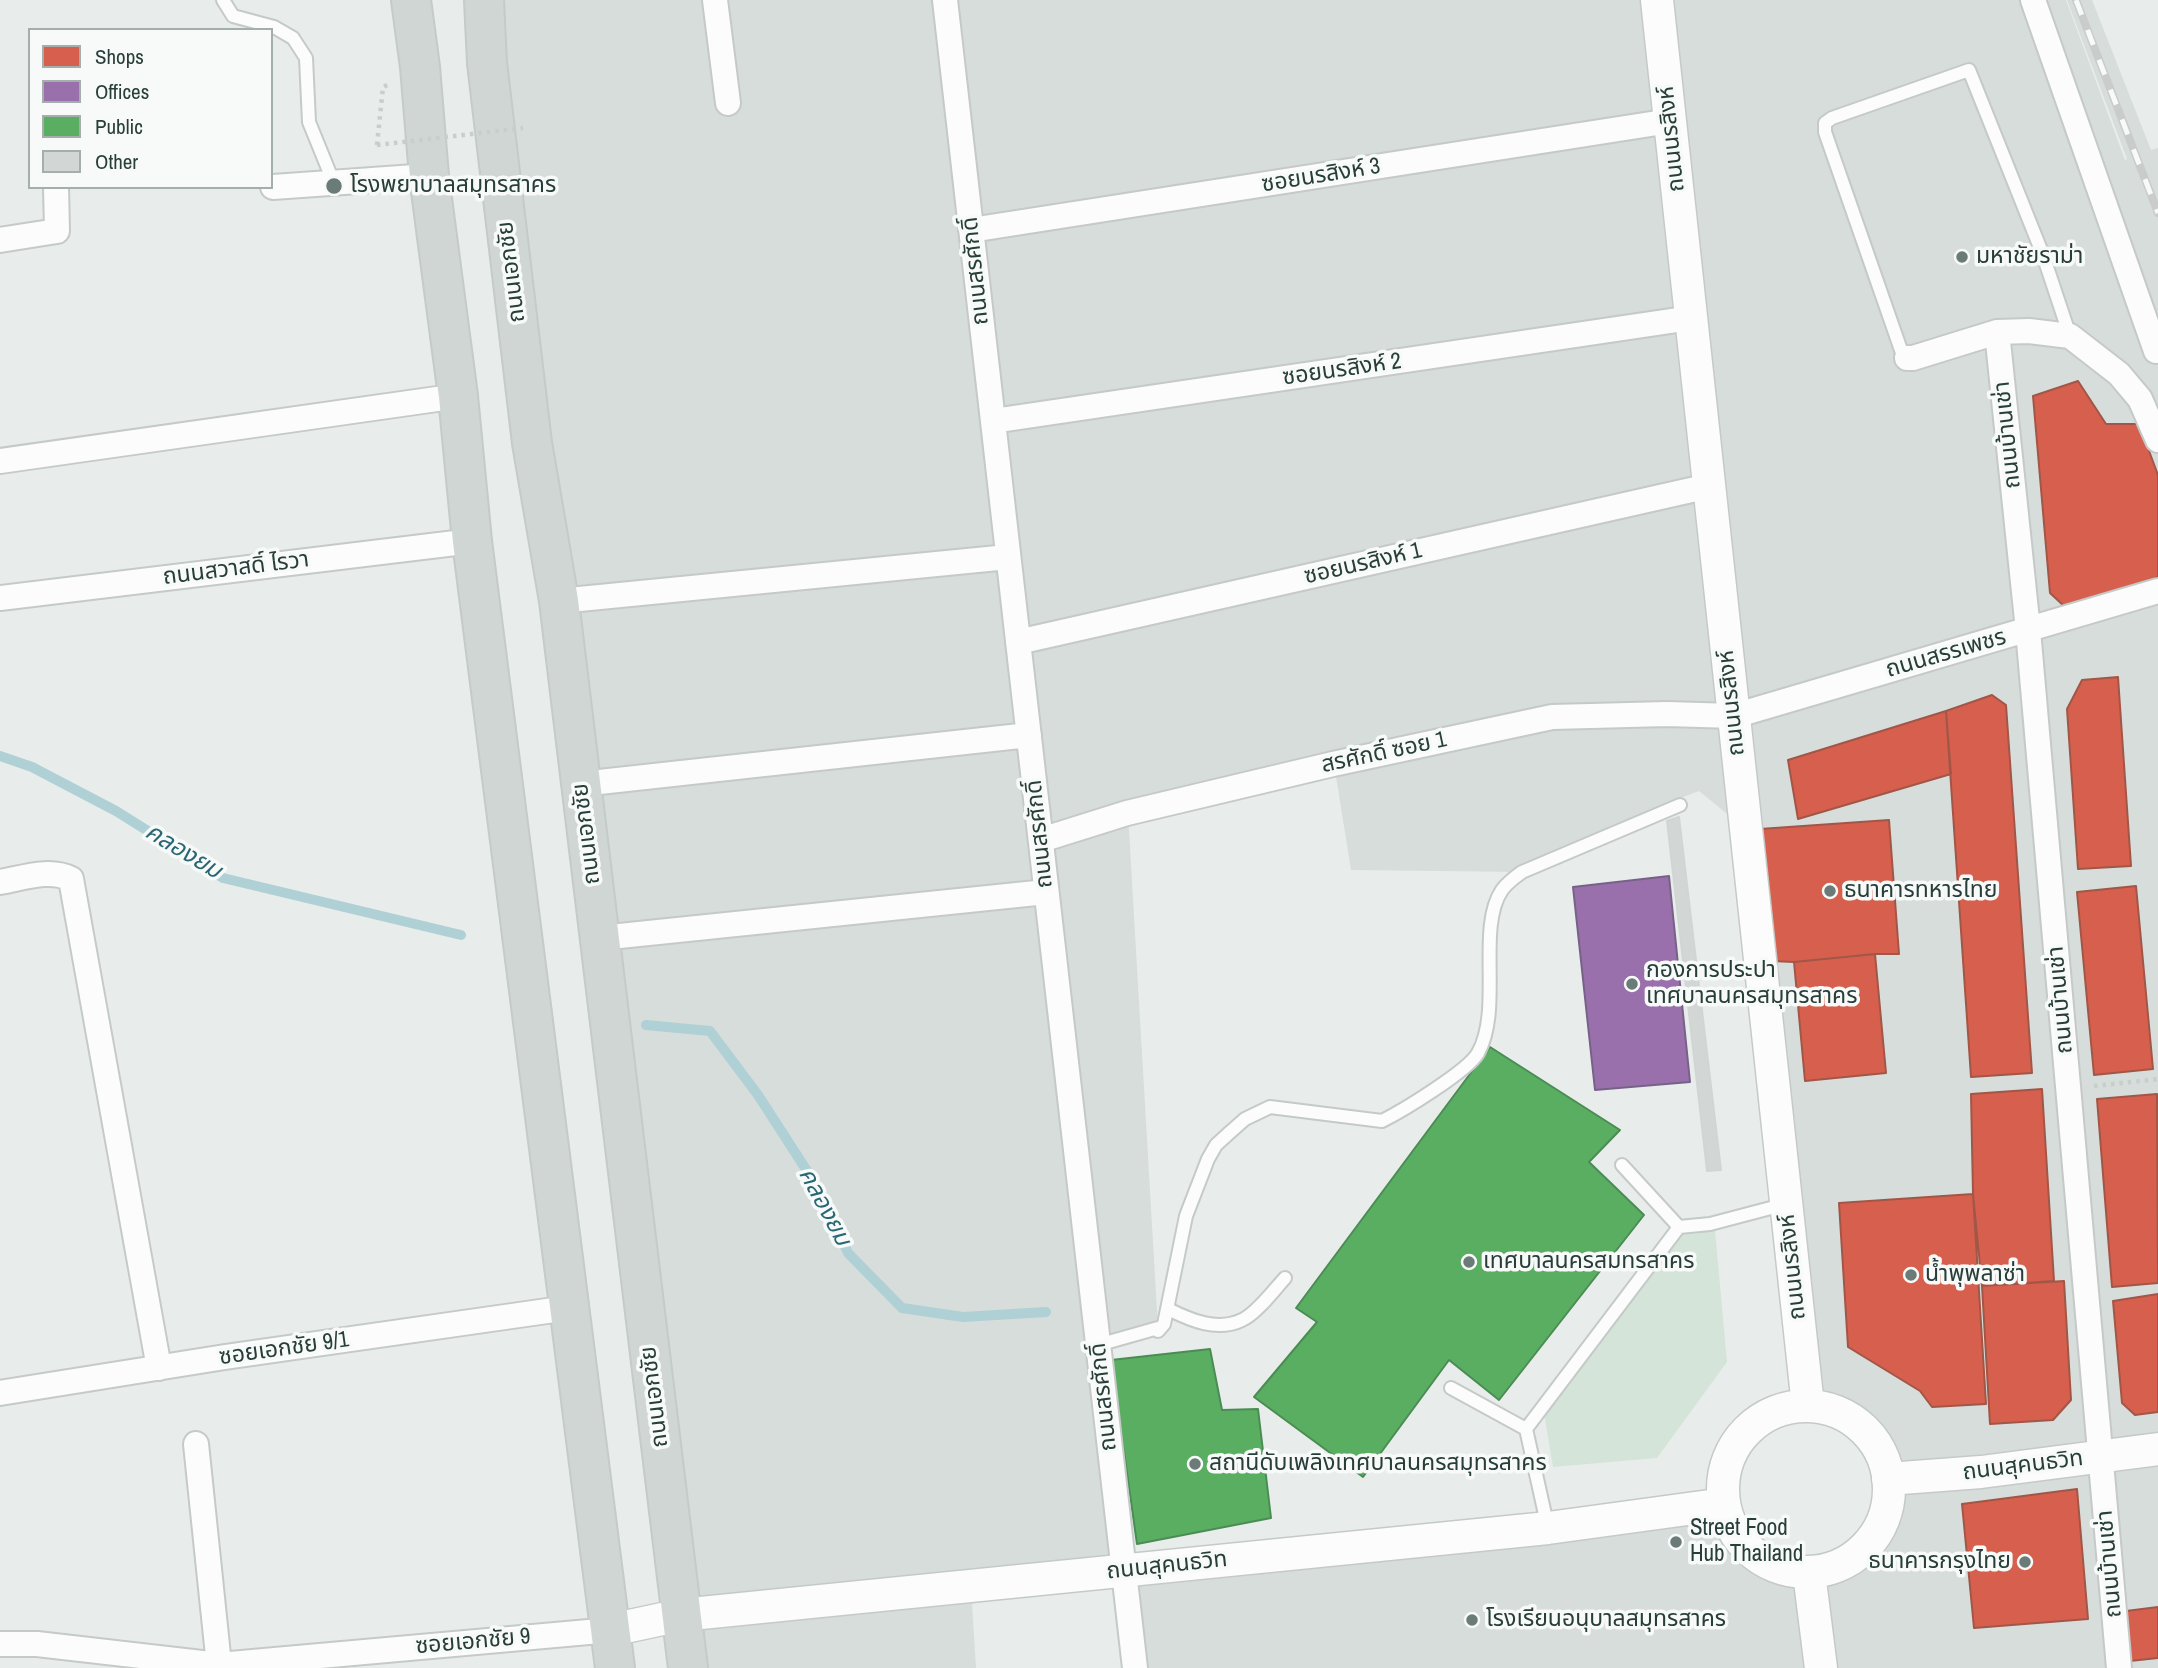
<!DOCTYPE html>
<meta charset="utf-8">
<style>
body{margin:0}
#map{position:relative;width:2158px;height:1668px;overflow:hidden;background:#e8edeb;font-family:"Archivo Narrow",sans-serif}
canvas{display:block}
.legend{position:absolute;left:28px;top:28px;width:245px;height:161px;box-sizing:border-box;background:#f7faf9;border:2px solid #a4afac;margin:0;padding:9px 12px;list-style:none;font-size:21px;color:#283e38}
.legend li{display:flex;align-items:center;gap:14px;height:35px}
.legend b{width:35px;border:2px solid #a4afac}
</style>
<div id="map">
<canvas width="2158" height="1668"></canvas>
<ul class="legend">
<li><b style="height:19px;background:#d6604d"></b>Shops</li>
<li><b style="height:19px;background:#9970ab"></b>Offices</li>
<li><b style="height:19px;background:#5aae61"></b>Public</li>
<li><b style="height:19px;background:#d2d6d5"></b>Other</li>
</ul>
</div>
<script>
const g = document.querySelector('canvas').getContext('2d');
g.lineJoin = 'round';
function fill(path, color) { g.fillStyle = color; g.fill(path, 'evenodd'); }
function stroke(path, color, width, dash) { g.strokeStyle = color; g.lineWidth = width; g.lineCap = dash ? 'butt' : 'round'; g.setLineDash(dash || []); g.stroke(path); }
function drawText(font, color, halo, rows, align = 'center') {
  g.font = font + ' "Archivo Narrow","Noto Sans Thai",sans-serif'; g.lineWidth = 7; g.setLineDash([]); g.textBaseline = 'middle'; g.strokeStyle = halo; g.fillStyle = color; for (const [text, x, y, turn = 0] of rows) {
    g.save(); g.translate(x, y); g.rotate((+turn || 0) * Math.PI / 180); g.textAlign = isNaN(turn) ? turn : align; if (halo) g.strokeText(text, 0, 0); g.fillText(text, 0, 0); g.restore();
  }
}
fill(new Path2D(`
 M487,0H2066L2125,160L2127,159L2067,0H2092L2151,150L2158,148V1668H1135L1123,1570L972,1604L976,1668H688ZM1334,764L1351,870L1522,872L1675,800L1699,791L1748,831L1808,1406L1827,1409L1845,1416L1861,1428L1874,1442L1883,1460L1888,1478L1887,1501L1882,1522L1870,1541L1854,1557L1834,1568L1809,1573L1785,1570L1768,1564L1752,1553L1739,1539L1729,1523L1724,1504L1124,1570L1099,1345L1158,1328L1128,813Z`), '#d7dddb');
fill(new Path2D(`
 M1715,1230L1727,1362L1657,1458L1553,1467L1544,1413L1679,1234Z`), '#d4e4d9');
const shops = new Path2D(`
 M2078,381L2106,424H2139L2158,475V577L2065,607L2050,593L2033,396Z
 M2118,677L2131,866L2078,869L2067,709L2082,680Z
 M1992,695L2006,705L2032,1073L1971,1077L1946,711Z
 M1946,711L1951,774L1798,819L1788,760Z
 M1889,820L1899,954H1875L1794,962L1771,961L1760,829Z
 M2136,886L2153,1069L2094,1075L2077,892Z
 M1875,954L1886,1073L1805,1081L1794,962Z
 M2042,1089L2054,1281L1982,1286L1973,1194L1971,1094Z
 M2157,1094L2158,1283L2112,1287L2097,1099Z
 M1973,1194L1986,1404L1932,1407L1920,1391L1848,1347L1839,1203Z
 M2064,1281L2071,1400L2053,1420L1990,1424L1982,1286Z
 M2158,1294V1412L2135,1415L2122,1403L2113,1301Z
 M2077,1489L2088,1619L1974,1628L1962,1504Z
 M2158,1607V1658L2130,1661L2126,1611Z`);
fill(shops, '#d6604d');
stroke(shops, '#a25647', 2);
const offices = new Path2D(`
 M1669,876L1690,1082L1595,1090L1573,887Z`);
fill(offices, '#9970ab');
stroke(offices, '#776188', 2);
const public = new Path2D(`
 M1490,1047L1620,1130L1589,1162L1644,1215L1499,1400L1449,1360L1363,1477L1254,1397L1317,1322L1296,1308Z
 M1210,1349L1222,1410L1258,1409L1271,1518L1137,1544L1111,1360Z`);
fill(public, '#5aae61');
stroke(public, '#4b8c55', 2);
stroke(new Path2D(`
 M0,756L32,767L116,811L223,878L461,935
 M646,1025L710,1031L758,1095L818,1188L848,1253L902,1308L963,1317L1046,1312`), '#afd0d5', 10);
const building = new Path2D(`
 M1679,817L1721,1170L1707,1171L1667,821Z`);
fill(building, '#d2d6d5');
stroke(building, '#d1d6d4', 2);
const service = new Path2D(`
 M223,0L233,16L274,27L293,38L306,58L309,122L333,181
 M1907,358L1902,353L1825,132V123L1832,118L1969,70L2043,255L2070,336
 M1679,1227L1710,1224L1786,1204
 M1168,1309C1190,1320 1217,1332 1242,1320C1256,1314 1274,1290 1285,1278
 M1098,1345L1158,1328V1331L1164,1324L1186,1216L1208,1159L1216,1145L1228,1134L1245,1119L1270,1107L1382,1121C1402,1111 1468,1071 1478,1053C1503,1009 1476,928 1502,890C1507,883 1515,877 1522,872L1680,805
 M1451,1388L1526,1429L1679,1227L1622,1165
 M1526,1429L1548,1528`);
const minor = new Path2D(`
 M715,0L728,103
 M945,0L1135,1668
 M2033,0L2156,351
 M273,187L429,176
 M971,230L1670,121
 M0,240L57,231L56,187
 M1997,332L2028,630L2119,1668
 M1907,358H1913L1997,332L2029,331L2070,336L2119,374L2140,399L2158,440
 M993,421L1691,318
 M0,461L458,396
 M0,598L472,541
 M559,601L1008,557
 M1018,642L1709,486
 M581,784L1029,735
 M1041,840L1127,813L1333,764L1552,717L1667,714L1734,716L2158,591
 M0,882C23,878 50,868 71,879L159,1368
 M600,938L1046,892
 M0,1393L225,1357L568,1308
 M196,1444L219,1665
 M0,1644H37L219,1665L611,1630`);
const tertiary = new Path2D(`
 M1657,0L1808,1406
 M1723 1489a83 83 0 1 1 166 0a83 83 0 1 1-166 0Z
 M1888,1479L1981,1472L2158,1449
 M1809,1573L1821,1668
 M611,1630L681,1615L1548,1528L1724,1504`);
const primary = new Path2D(`
 M411,0L420,67L429,176L458,396L472,541L615,1668
 M484,0L487,63L532,443L559,601L688,1668`);
stroke(service, '#c5cac8', 16);
stroke(minor, '#c5cac8', 28);
stroke(tertiary, '#c5cac8', 35);
stroke(primary, '#c4cbc8', 42);
stroke(new Path2D(`
 M377,145L383,87L389,84
 M2094,1086L2158,1079`), '#c7cecb', 4.5, [3.5, 5]);
stroke(service, '#fcfcfc', 12);
stroke(minor, '#fcfcfc', 24);
stroke(tertiary, '#fcfcfc', 32);
stroke(primary, '#d0d6d4', 38);
const rail = new Path2D(`
 M2076,0L2158,213`);
stroke(rail, '#c9cccb', 8);
stroke(rail, '#f7faf9', 5, [16]);
stroke(new Path2D(`
 M377,145L523,128`), '#c7cecb', 4.5, [3.5, 5]);
for (const [x, y, r, color] of [
 [334,186,9,"#6b7b77"],
 [1962,257,7,"#6b7b77"],
 [1830,891,7,"#6b7b77"],
 [1632,984,7,"#6b7b77"],
 [1469,1262,7,"#6b7b77"],
 [1911,1275,7,"#6b7b77"],
 [1195,1464,7,"#6b7b77"],
 [1676,1542,7,"#6b7b77"],
 [2025,1562,7,"#6b7b77"],
 [1472,1620,7,"#6b7b77"]
]) { const dot = new Path2D(); dot.arc(x, y, r, 0, 2 * Math.PI); g.fillStyle = color; g.fill(dot); stroke(dot, '#f7faf9', 2.5); }
drawText('23px', '#283e38', '#f7faf9', [
 ["ถนนนรสิงห์",1672,139,-96],
 ["ซอยนรสิงห์ 3",1321,176,-9],
 ["ถนนสรศักดิ์",976,271,-96],
 ["ถนนเอกชัย",512,272,-97],
 ["ซอยนรสิงห์ 2",1342,370,-8],
 ["ถนนบ้านเช่า",2008,435,-96],
 ["ซอยนรสิงห์ 1",1363,564,-13],
 ["ถนนสวาสดิ์ ไรวา",236,569,-7],
 ["ถนนสรรเพชร",1946,654,-16],
 ["ถนนนรสิงห์",1732,703,-96],
 ["สรศักดิ์ ซอย 1",1384,753,-12],
 ["ถนนเอกชัย",587,834,-97],
 ["ถนนสรศักดิ์",1040,834,-96],
 ["ถนนบ้านเช่า",2061,1000,-95],
 ["ถนนนรสิงห์",1793,1267,-96],
 ["ซอยเอกชัย 9/1",284,1349,-8],
 ["ถนนเอกชัย",655,1397,-97],
 ["ถนนสรศักดิ์",1104,1397,-96],
 ["ถนนสุคนธวิท",2023,1466,-7],
 ["ถนนบ้านเช่า",2110,1564,-95],
 ["ถนนสุคนธวิท",1167,1566,-6],
 ["ซอยเอกชัย 9",473,1642,-5]
]);
drawText('23px', '#283e38', '#f7faf9', [
 ["โรงพยาบาลสมุทรสาคร",350,186],
 ["มหาชัยราม่า",1976,257],
 ["ธนาคารทหารไทย",1844,891],
 ["กองการประปา",1646,971],
 ["เทศบาลนครสมุทรสาคร",1646,997],
 ["เทศบาลนครสมทรสาคร",1483,1262],
 ["น้ำพุพลาซ่า",1925,1275],
 ["สถานีดับเพลิงเทศบาลนครสมุทรสาคร",1209,1464],
 ["Street Food",1690,1529],
 ["Hub Thailand",1690,1555],
 ["ธนาคารกรุงไทย",2011,1562,"right"],
 ["โรงเรียนอนุบาลสมุทรสาคร",1486,1620]
], 'left');
drawText('italic 24px', '#286773', '#f7faf9', [
 ["คลองยม",183,852,31],
 ["คลองยม",824,1207,62]
]);
</script>
